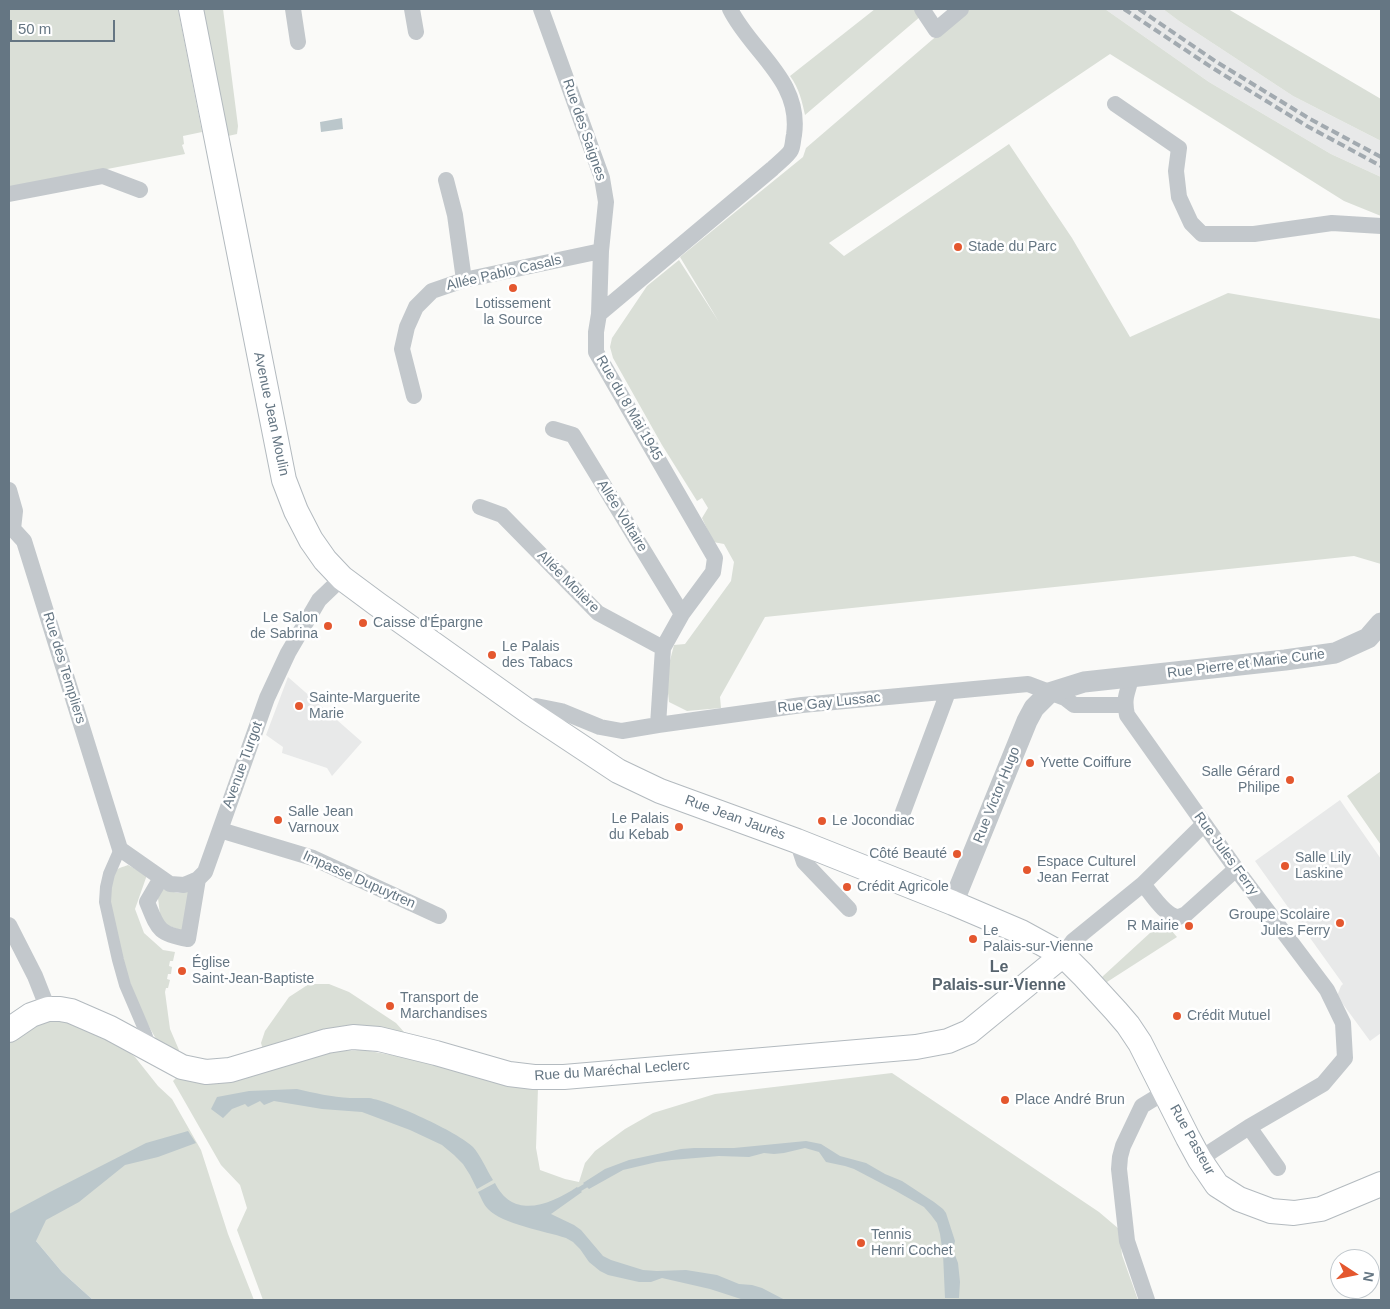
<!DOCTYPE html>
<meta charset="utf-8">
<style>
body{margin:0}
#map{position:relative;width:1390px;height:1309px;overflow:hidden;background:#fafaf8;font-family:Arial,sans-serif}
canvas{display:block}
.frame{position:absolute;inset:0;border:10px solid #657683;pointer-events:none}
.north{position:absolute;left:1330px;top:1249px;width:50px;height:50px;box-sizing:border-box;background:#fff;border:1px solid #c1c8cd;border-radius:50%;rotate:101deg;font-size:14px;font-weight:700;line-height:20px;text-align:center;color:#657683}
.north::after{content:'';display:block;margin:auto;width:18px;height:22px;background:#e4572e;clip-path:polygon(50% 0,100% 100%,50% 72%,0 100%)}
.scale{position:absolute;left:10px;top:20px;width:105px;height:22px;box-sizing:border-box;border:2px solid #657683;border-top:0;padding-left:6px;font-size:15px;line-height:18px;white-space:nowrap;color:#657683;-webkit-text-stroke:4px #fff;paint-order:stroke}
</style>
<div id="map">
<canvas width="1390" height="1309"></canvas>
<div class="frame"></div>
<div class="north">N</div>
<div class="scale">50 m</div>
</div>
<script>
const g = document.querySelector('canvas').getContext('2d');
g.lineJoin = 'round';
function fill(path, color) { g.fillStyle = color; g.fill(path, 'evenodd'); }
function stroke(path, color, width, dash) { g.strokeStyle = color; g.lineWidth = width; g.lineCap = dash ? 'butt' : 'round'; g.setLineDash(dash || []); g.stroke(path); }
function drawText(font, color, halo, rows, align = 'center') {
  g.font = font + ' Arial,sans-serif'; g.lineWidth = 5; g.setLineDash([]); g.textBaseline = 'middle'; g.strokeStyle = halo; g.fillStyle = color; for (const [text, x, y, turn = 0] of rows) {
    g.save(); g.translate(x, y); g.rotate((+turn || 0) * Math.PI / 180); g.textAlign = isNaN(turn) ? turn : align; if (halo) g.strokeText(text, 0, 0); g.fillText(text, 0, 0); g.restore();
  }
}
fill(new Path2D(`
 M1105,9H1163L1179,21L1293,96L1381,141V177L1331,154L1209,82Z
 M288,677L362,742L332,776L327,768L282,753L283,747L266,735Z
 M1340,800L1381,859V1033L1370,1041L1337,996L1341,986L1343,984L1255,861Z`), '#e8e9e9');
fill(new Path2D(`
 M9,9H178L202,132L183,136L184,144L182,145L185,154L9,188Z
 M203,9H223L238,126L237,134L228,136Z
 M875,9H916L921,16L805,115C802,101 799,88 790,76Z
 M968,9H1105L1209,82L1331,154L1381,177V216L1344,201L1110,54L829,243L844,256L1009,144L1072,238L1130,337L1228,293L1381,319V564L1354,556L765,617L720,697L721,708L687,711L669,702L666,676L674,645L685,644L731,581L734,562L724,544L713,542L702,518L708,508L702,498L697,501L662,445L613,358L610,347L612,338L647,286L679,260L719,322L680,257L803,157L806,148Z
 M1163,9H1228L1381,99V141L1293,96L1179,21Z
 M1381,771V845L1347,796Z
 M128,865L147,875L135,909L144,933L163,950L175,952L173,961H170L169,966L172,967L171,974H168L167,979L170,980L168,988H166L165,992L170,1029L179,1050L178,1056C173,1052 163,1049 159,1043C139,1015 95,903 115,872C117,868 123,867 128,865Z
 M162,889L178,893L189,891L183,931L161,923L158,898Z
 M1163,921L1177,937L1107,982L1102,977Z
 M309,984H329L349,992L396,1023L412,1041L263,1050L261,1043L265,1031L289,997Z
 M52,1018L79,1023L119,1044L135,1057L158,1086L172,1099L201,1150L228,1234L254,1300H93L62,1272L36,1241L9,1224V1041L21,1031Z
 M364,1050L413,1059L486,1080L538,1088L536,1148L540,1170L565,1179L579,1182L585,1163L595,1151L625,1129L653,1113L715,1094L892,1073L1099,1212L1119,1229L1122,1255L1138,1300H263L237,1230L247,1208L240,1185L221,1165L173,1081L177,1077L335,1051Z`), '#dadfd7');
fill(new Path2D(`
 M342,118L343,129L321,132L320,122Z
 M297,1089C314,1093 332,1097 350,1098C356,1098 363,1098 369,1098C390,1101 458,1132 473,1147C481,1156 486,1169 493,1180L477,1189L470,1175L463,1164L454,1155L442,1145L410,1130L362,1112L322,1109L274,1101L264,1105L260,1101L248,1107L245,1104L232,1109L223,1118L211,1109L217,1097L249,1091Z
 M188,1131L196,1143L158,1157L125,1165L79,1202L46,1220L36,1241L62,1272L93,1300H9V1214L50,1192L146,1143Z
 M806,1141L821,1144L840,1156L866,1163L885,1174L902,1181L934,1202L943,1209L946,1213L955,1241L953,1250L958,1263L960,1282L959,1298H945L943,1254L940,1234L937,1223L931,1215L924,1207L896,1191L854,1169L845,1166L826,1162L819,1152L805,1148L784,1153L774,1154L764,1153L749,1157L719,1156L672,1160L657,1162L623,1170L589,1189L583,1183L605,1169L629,1160L681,1149L694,1148H734Z
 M495,1183C513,1220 550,1205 577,1187L582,1192L551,1214L574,1225L581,1230L603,1256L611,1260L643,1270L657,1271L686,1270L717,1275L739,1284L752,1285L762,1288L785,1300H744L710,1289L662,1278L651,1282H639L608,1275L600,1271L589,1262L580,1249L573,1242L566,1238C545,1231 502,1224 488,1209C483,1204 481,1197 478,1192Z`), '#bbc7cb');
stroke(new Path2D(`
 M575,1192L590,1183`), '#bbc7cb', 4.5);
const secondary = new Path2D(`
 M191,9L284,480L296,511L311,540L325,560L342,578L377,604L529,712L618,771L660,791L797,841L953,903L1021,932L1063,955L1083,975L1116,1011L1128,1025L1140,1043L1188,1138L1200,1160L1217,1185L1239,1199L1271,1211L1294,1213L1321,1209L1381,1184
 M9,1030L31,1015L48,1009H60L71,1011L110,1028L182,1067L206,1072L230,1070L327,1041L353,1037L379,1039L436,1053L509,1074L534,1077H564L916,1047L948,1041L969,1032L1063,955`);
stroke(secondary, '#b3babf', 26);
stroke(new Path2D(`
 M120,849L109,874L106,887L105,902L118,960L125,985L146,1034L151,1049`), '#c3c8cc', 12);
stroke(new Path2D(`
 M293,9L298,42
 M412,9L416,32
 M541,9L602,178L606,202L601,251L599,314
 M922,9L936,30L961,9
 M1115,104L1179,148L1176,171L1179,197L1191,223L1202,234H1254L1332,223L1381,226
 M446,180L455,215L464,280
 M9,194L103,176L140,190
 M414,396L402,349L407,327L416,307L432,291L464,280L601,251
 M553,429L573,435L682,614
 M9,490L15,511L13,529L24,541L120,849L170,884L184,885L198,879L205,872L267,698L288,653L319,600L342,578
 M480,507L502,515L598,613L663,648
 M1131,677C1128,694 1123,696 1127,715L1239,873L1327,990L1343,1023L1345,1058L1323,1084L1249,1127L1212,1151L1200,1160
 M529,712L536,706L561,711L600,727L622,731L658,725L802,705L1028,684L1065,698L1074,705H1124
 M658,725L663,648L682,614L713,572L715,558L596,352V332L599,314L772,169C777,164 789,155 791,150C793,146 793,139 794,135C802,80 751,52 730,9
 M903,812L948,692
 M220,830L313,858L439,916
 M797,841L804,862L849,909
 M161,878L147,902C158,929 158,934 188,939L198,879
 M1143,884C1151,893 1165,917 1179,917C1179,917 1186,914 1186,914L1236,869
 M9,925L35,976L48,1009
 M1063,955L1073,941L1143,884L1204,824
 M1249,1127L1278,1168
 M1147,1300L1127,1241L1119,1169L1120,1157L1123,1146L1142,1106L1165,1092`), '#c3c8cc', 16);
stroke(new Path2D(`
 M953,903L1027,721L1034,708L1049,693L1084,682L1285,660L1335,653L1368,638L1381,623`), '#c3c8cc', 21);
stroke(secondary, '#fff', 24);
stroke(new Path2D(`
 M1124,9L1211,67L1307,126L1381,166
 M1139,9L1215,61L1310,119L1381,157`), '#a2aab0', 4, [8, 4]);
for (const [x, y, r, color] of [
 [958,247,5,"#e4572e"],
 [513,288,5,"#e4572e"],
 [363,623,5,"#e4572e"],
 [328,626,5,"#e4572e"],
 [492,655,5,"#e4572e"],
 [299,706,5,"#e4572e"],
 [1030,763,5,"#e4572e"],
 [1290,780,5,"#e4572e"],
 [278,820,5,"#e4572e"],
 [822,821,5,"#e4572e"],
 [679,827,5,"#e4572e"],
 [957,854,5,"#e4572e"],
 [1285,866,5,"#e4572e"],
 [1027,870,5,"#e4572e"],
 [847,887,5,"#e4572e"],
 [1340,923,5,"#e4572e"],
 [1189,926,5,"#e4572e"],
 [973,939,5,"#e4572e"],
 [182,971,5,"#e4572e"],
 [390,1006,5,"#e4572e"],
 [1177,1016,5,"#e4572e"],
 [1005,1100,5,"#e4572e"],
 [861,1243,5,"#e4572e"]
]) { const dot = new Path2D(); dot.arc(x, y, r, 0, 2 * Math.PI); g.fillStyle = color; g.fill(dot); stroke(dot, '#fff', 2); }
drawText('14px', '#657683', '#fff', [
 ["Rue des Saignes",584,130,71],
 ["Allée Pablo Casals",504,273,-13],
 ["Rue du 8 Mai 1945",629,408,60],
 ["Avenue Jean Moulin",271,414,78],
 ["Allée Voltaire",622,516,58],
 ["Allée Molière",568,582,45],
 ["Rue Pierre et Marie Curie",1246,664,-7],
 ["Rue des Templiers",64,668,73],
 ["Rue Gay Lussac",829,703,-6],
 ["Avenue Turgot",243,765,-70],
 ["Rue Victor Hugo",997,795,-68],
 ["Rue Jean Jaurès",735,818,20],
 ["Rue Jules Ferry",1226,854,54],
 ["Impasse Dupuytren",359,880,24],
 ["Rue du Maréchal Leclerc",612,1071,-4],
 ["Rue Pasteur",1192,1140,61]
]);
drawText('14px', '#657683', '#fff', [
 ["Stade du Parc",968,247],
 ["Lotissement",513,304,"center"],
 ["la Source",513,320,"center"],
 ["Le Salon",318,618,"right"],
 ["de Sabrina",318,634,"right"],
 ["Caisse d'Épargne",373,623],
 ["Le Palais",502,647],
 ["des Tabacs",502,663],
 ["Sainte-Marguerite",309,698],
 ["Marie",309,714],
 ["Yvette Coiffure",1040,763],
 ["Salle Gérard",1280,772,"right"],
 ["Philipe",1280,788,"right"],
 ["Salle Jean",288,812],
 ["Varnoux",288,828],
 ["Le Palais",669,819,"right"],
 ["du Kebab",669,835,"right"],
 ["Le Jocondiac",832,821],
 ["Côté Beauté",947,854,"right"],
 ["Salle Lily",1295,858],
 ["Laskine",1295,874],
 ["Espace Culturel",1037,862],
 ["Jean Ferrat",1037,878],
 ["Crédit Agricole",857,887],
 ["Groupe Scolaire",1330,915,"right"],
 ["Jules Ferry",1330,931,"right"],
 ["R Mairie",1179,926,"right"],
 ["Le",983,931],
 ["Palais-sur-Vienne",983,947],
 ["Église",192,963],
 ["Saint-Jean-Baptiste",192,979],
 ["Transport de",400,998],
 ["Marchandises",400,1014],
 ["Crédit Mutuel",1187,1016],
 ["Place André Brun",1015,1100],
 ["Tennis",871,1235],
 ["Henri Cochet",871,1251]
], 'left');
drawText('bold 16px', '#57646e', '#fff', [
 ["Le",999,968],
 ["Palais-sur-Vienne",999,986]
]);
</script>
